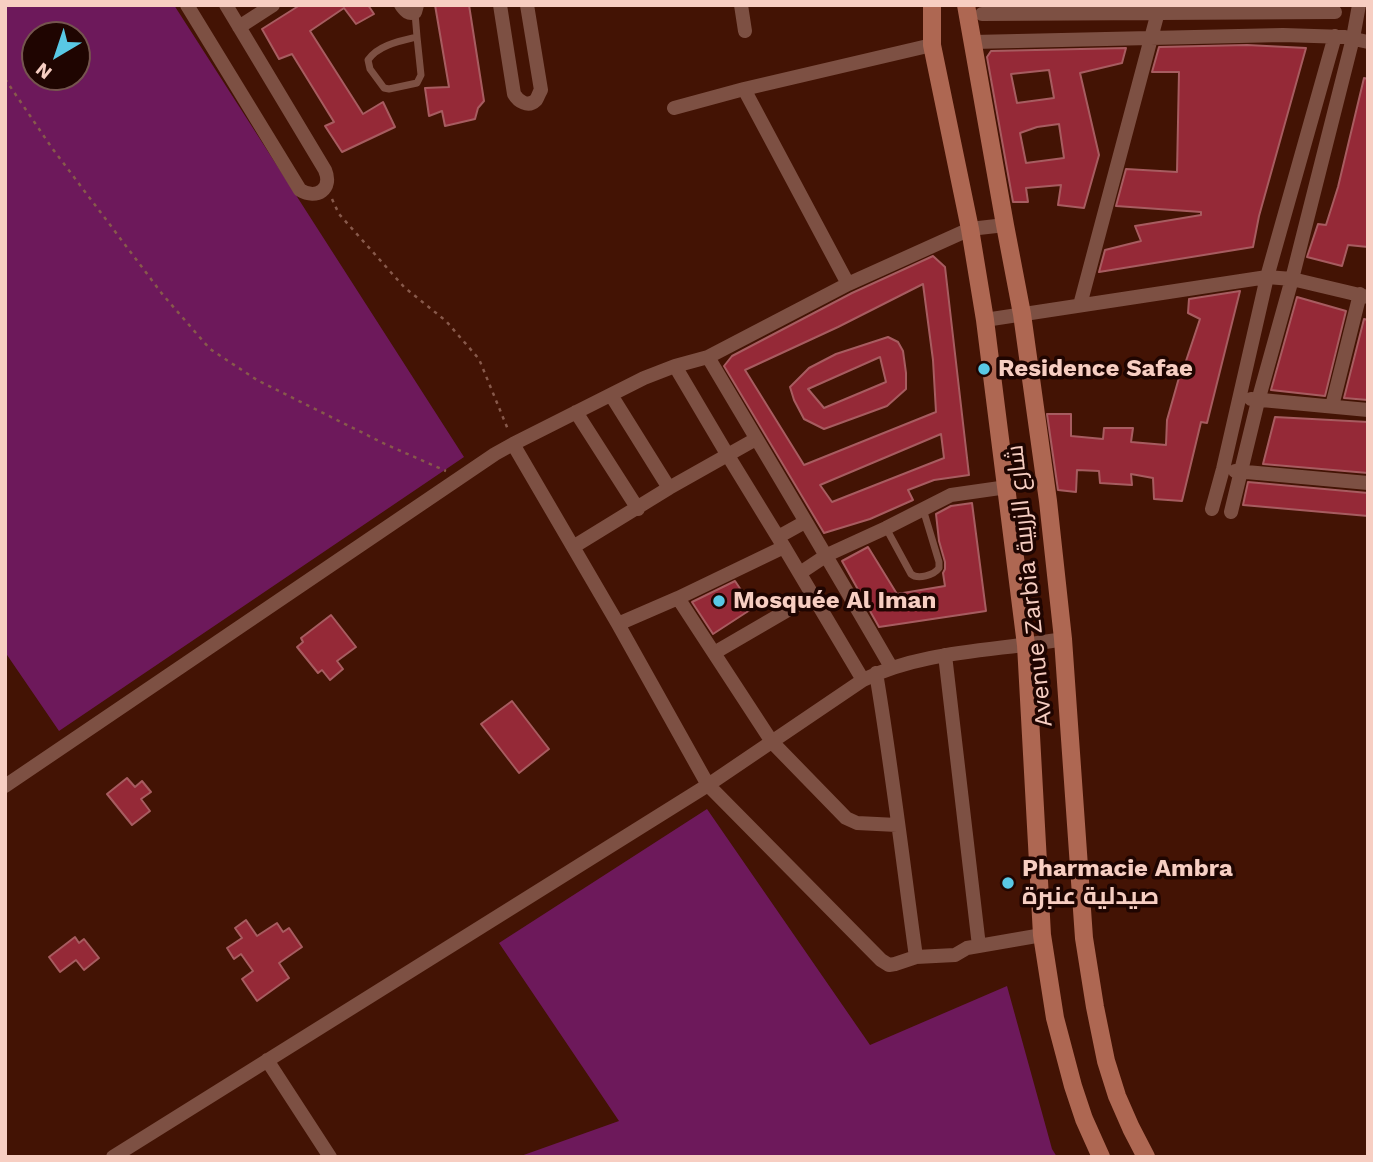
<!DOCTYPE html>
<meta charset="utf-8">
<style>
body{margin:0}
#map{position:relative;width:1373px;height:1162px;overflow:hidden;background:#431304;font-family:"Work Sans",sans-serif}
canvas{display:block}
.frame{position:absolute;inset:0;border:7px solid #f7cec2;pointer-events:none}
.north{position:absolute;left:21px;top:21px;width:70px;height:70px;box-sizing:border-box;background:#1f0501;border:2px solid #75554e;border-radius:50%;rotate:219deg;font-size:19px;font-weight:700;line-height:28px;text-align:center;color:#f7cec2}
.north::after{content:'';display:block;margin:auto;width:24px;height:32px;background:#59c8e5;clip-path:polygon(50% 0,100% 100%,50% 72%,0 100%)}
</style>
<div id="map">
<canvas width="1373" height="1162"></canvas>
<div class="frame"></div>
<div class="north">N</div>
</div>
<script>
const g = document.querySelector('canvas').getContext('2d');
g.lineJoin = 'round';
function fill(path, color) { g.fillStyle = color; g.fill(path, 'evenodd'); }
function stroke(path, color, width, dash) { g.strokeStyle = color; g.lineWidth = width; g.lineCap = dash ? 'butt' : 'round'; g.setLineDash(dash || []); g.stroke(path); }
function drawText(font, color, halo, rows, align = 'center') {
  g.font = font + ' "Work Sans",Cairo,sans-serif'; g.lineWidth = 7; g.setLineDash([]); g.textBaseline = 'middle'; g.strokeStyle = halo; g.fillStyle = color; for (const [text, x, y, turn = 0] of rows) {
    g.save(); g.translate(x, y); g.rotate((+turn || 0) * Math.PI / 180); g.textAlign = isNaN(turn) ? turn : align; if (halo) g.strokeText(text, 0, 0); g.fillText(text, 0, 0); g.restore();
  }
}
fill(new Path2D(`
 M5,5H174L464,457L59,731L5,652ZM35,35H77V77H35Z
 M707,809L870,1045L1007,986L1052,1149L1057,1157H518L619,1121L499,943Z`), '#6d195b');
const building = new Path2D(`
 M300,5H368L374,14L356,24L344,8L310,31L363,114L383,102L395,127L342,152L325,126L334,122L292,54L279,59L262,29Z
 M435,5H469L484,101L478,108L475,119L445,126L442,111L429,116L425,88L449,87Z
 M1247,45L1306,48L1259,216L1253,247L1099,272L1105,250L1141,241L1135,226L1201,215V212L1116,206L1126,169L1177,172L1179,72H1152L1159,47Z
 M1126,48L1122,63L1080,73L1099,155L1084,208L1058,205L1061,185L1026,188L1028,202H1013L987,57L991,51ZM1049,70L1054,98L1017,103L1011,74ZM1059,124L1064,158L1026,163L1020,133L1037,127Z
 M1364,78L1368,79V247L1348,245L1342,266L1307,257L1318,224L1326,225L1338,187Z
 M933,256L945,267L969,475L934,480L908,490L913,500L870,519L824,533L724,366L732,356L852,293ZM923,284L933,360L936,412L804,465L745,370L838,327ZM941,434L944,458L832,502L820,485Z
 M1240,291L1207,423L1201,422L1182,501L1154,499L1153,478L1131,474L1132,485L1100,483L1099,471L1077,470L1076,492L1058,490L1047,414H1071V436L1103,439L1104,428H1133L1131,442L1166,445L1167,420L1182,367H1184L1200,319L1188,313L1189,299Z
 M1297,297L1346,311L1325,396L1271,390Z
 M1364,319L1368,320V400L1344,398Z
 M888,337L898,342L903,351L906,373V389L887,406L824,429L804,419L794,400L790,387L809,368L836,354ZM880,357L886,382L824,408L808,389Z
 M1275,417L1368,422V473L1263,464Z
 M1248,482L1368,493V516L1243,505Z
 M972,503L986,611L879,627L842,561L868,547L897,594L945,586L943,573L945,569V562L939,541L936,514L951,506Z
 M735,581L753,608L713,634L692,602Z
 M331,615L356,647L337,661L343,669L330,680L322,670L318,673L297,647L303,642L301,638Z
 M512,701L549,749L519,773L481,724Z
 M127,778L135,787L142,781L151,792L141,799L150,811L132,825L107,794Z
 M246,920L257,936L277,923L283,932L289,928L302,947L279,963L289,978L257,1001L242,979L253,971L241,954L234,959L227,948L242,938L235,928Z
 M75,937L79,943L84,939L99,958L84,970L76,960L60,972L49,957Z`);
fill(building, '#952937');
stroke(building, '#a75c60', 2);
stroke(new Path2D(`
 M5,79L52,148L163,295L210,349L257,380L385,444L446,471
 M332,199L339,214L404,287L446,321L479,359L509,432`), '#87594b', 2.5, [3.5, 5]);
stroke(new Path2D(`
 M415,13L417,37
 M417,37L421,75L417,83L389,89L384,88L370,69L368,60C378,45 400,41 417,37Z
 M886,528L911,574C918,580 934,575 939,568V562L923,509`), '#7d5043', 7);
stroke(new Path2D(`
 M187,5L300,190C317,200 333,189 325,170L226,5
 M401,5C405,10 408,15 415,12L417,5
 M500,5L514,94C518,101 528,108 536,100C538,97 539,93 541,90L527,5
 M741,5L745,31
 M982,14L1335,12
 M239,27L273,5
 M973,42L1283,35L1345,37L1368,42
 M744,89L848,284
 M674,108L744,89L932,45
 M1080,305L1158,12
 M985,320L1267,277L1292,279L1368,297
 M708,357C769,460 831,563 891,667
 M675,366L727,454L784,547L863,680
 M611,395L669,488
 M1251,399L1368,410
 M1332,406L1360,294
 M576,412L638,509
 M513,444L618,624L708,785L881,960L889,965L895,964L916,957L955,955L967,948L1042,935
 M1235,471L1368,483
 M1212,509L1223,469L1267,277L1335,36
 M1231,512L1258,401L1292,279L1353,38L1359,5
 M778,537L805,522
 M573,547L669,488L756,439
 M800,573L827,555L886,528L951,495L1007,487
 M678,598L772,742L846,818L857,823L897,825
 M618,624L678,598L784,547
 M714,653L812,596
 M945,655L979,946
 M876,673C892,768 903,863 916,957
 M5,786L495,454L513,444L644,378L675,366L708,357L848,284L970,229L1005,225
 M267,1060L330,1157
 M113,1157L708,785L863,680C922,650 998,651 1063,639`), '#7d5043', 14);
stroke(new Path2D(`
 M932,5V45L970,229L985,320L1026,645L1042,935L1055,1018L1073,1086L1084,1119L1101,1157
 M966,5L1005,225L1022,314L1048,501L1063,639L1084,938L1095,1007L1106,1061L1117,1096L1131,1128L1146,1157`), '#ae6752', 18);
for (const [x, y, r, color] of [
 [984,369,7,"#59c8e5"],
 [719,601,7,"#59c8e5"],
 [1008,883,7,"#59c8e5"]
]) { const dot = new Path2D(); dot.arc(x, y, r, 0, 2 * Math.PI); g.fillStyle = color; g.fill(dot); stroke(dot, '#1f0501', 2.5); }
drawText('bold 24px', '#f7cec2', '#1f0501', [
 ["Residence Safae",998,369],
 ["Mosquée Al Iman",733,601],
 ["Pharmacie Ambra",1022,869],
 ["صيدلية عنبرة",1022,897]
], 'left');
drawText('24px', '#f7cec2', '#1f0501', [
 ["Avenue Zarbia شارع الزربية",1030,586,-96]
]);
</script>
